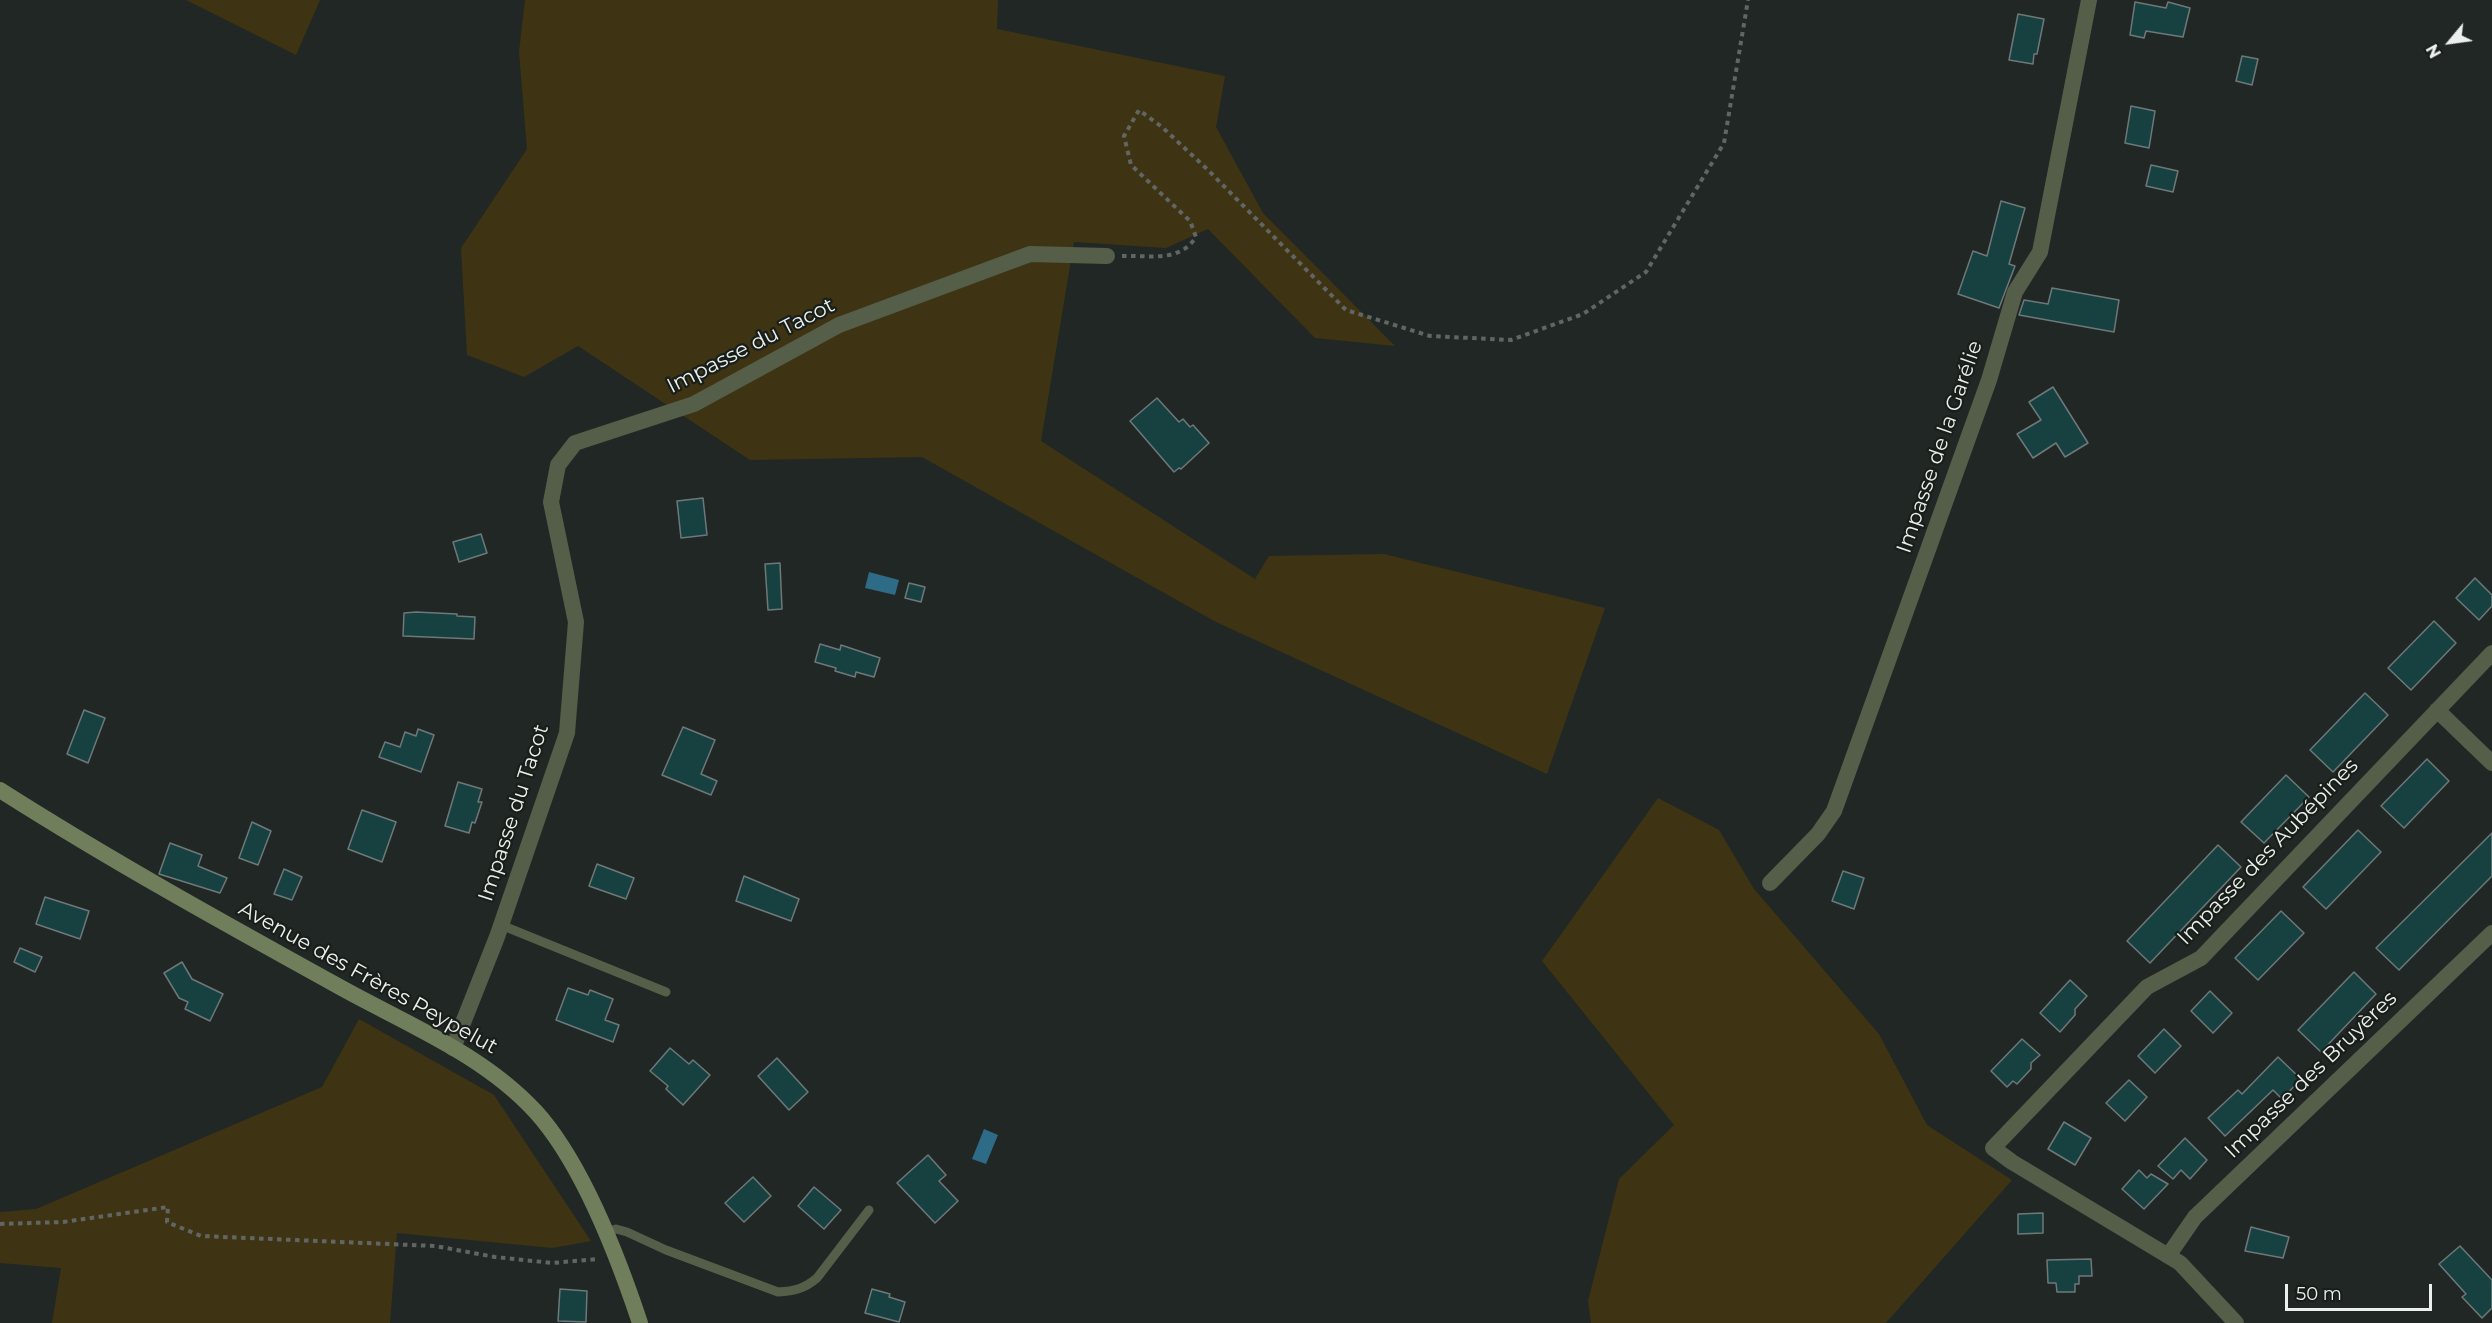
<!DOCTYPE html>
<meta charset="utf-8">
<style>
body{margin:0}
#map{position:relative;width:2492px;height:1323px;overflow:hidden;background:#212724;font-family:Montserrat,sans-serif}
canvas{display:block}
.north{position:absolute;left:2420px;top:12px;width:60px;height:60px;-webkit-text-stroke:4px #181e1a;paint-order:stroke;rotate:241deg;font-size:16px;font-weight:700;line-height:24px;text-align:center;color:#ebefed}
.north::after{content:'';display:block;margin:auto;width:21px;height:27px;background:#ebefed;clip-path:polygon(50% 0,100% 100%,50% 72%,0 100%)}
.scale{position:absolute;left:2285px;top:1284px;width:147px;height:27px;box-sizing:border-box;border:3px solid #ebefed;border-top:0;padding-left:8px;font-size:18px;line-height:21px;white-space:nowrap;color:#ebefed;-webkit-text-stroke:4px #181e1a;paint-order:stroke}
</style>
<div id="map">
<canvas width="2492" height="1323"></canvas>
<div class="north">N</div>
<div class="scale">50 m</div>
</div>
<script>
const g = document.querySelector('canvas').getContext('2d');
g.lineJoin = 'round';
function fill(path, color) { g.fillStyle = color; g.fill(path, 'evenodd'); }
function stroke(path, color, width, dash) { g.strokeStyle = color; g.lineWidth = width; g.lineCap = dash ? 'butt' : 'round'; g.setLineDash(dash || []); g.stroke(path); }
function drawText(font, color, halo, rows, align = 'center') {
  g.font = font + ' Montserrat,sans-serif'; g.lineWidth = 4.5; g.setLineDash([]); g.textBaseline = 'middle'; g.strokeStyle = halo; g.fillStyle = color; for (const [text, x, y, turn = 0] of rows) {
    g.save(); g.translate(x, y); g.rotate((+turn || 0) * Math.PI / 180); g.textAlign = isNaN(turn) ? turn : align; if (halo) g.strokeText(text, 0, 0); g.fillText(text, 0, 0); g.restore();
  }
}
fill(new Path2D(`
 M186,0H320L296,55Z
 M525,0H998L997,29L1225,76L1216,127L1263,213L1395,346L1315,338L1208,229L1166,248L1074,242L1041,441L1255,579L1269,556L1384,554L1605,608L1547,774L1216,622L922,457L750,460L578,346L524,377L467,355L461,248L527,149L519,52Z
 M1658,798L1719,830L1754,889L1879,1034L1927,1125L2012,1180L1886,1323H1591L1588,1301L1619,1179L1674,1125L1542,961Z
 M359,1019L494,1095L591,1241L552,1248L397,1233L390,1323H52L61,1268L0,1263V1212L36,1209L322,1087Z`), '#3e3413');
fill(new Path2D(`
 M869,572L899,580L895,595L865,588Z
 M984,1129L998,1135L986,1164L972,1159Z`), '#2e6b87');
const building = new Path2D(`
 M2135,2L2166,8L2168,2L2190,8L2183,37L2146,31L2144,38L2130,35Z
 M2018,14L2044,19L2037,54H2034L2033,64L2009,60Z
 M2242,56L2258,59L2252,85L2236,81Z
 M2131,106L2155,111L2149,148L2125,143Z
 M2151,165L2178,171L2173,192L2146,186Z
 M2001,201L2025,208L2009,264L2015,266L1999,308L1958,294L1973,251L1987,256Z
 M2052,288L2119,300L2114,332L2019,315L2024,300L2048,304Z
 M2053,387L2088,443L2065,457L2056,443L2033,458L2017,434L2041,420L2029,402Z
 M1157,398L1179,422L1183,419L1190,427L1193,425L1209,443L1181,469L1179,468L1174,472L1130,421Z
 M703,498L707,535L681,538L677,501Z
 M481,534L487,553L459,562L453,542Z
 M780,563L782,609L768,610L765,564Z
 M2475,578L2492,595V606L2479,620L2456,598Z
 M909,583L925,587L921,602L905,598Z
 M416,612L457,614V616L475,617L474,639L403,636L404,613Z
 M2434,621L2456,643L2411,690L2388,668Z
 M820,644L840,650L841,645L880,658L874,677L856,672L855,677L835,671L836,668L815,662Z
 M2365,693L2388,715L2333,772L2310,750Z
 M84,710L105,718L88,763L67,754Z
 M683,727L715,740L701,774L717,781L711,795L662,775Z
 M418,729L434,735L421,772L379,757L385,742L400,747L405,732L416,736Z
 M2427,759L2449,781L2404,828L2381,806Z
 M2286,775L2309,797L2264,843L2241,822Z
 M458,782L482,789L478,802H482L475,823L472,822L469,833L445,826Z
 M362,810L396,822L382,862L348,849Z
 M252,822L271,831L258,865L239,858Z
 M2358,830L2381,852L2326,909L2303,887Z
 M2492,833V876L2399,970L2376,948Z
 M170,843L202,855L198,866L227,878L220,893L159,874Z
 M2218,845L2241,867L2150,963L2127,941Z
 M597,864L634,878L626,899L589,886Z
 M284,869L302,877L292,900L274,894Z
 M1843,871L1864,878L1854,909L1832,901Z
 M744,876L799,899L791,921L736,901Z
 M45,897L89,911L80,939L36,924Z
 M2281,911L2304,933L2258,980L2235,958Z
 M20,948L42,957L35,972L14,962Z
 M182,962L192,979L223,994L210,1021L185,1009L188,1002L179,998L164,973Z
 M2354,972L2376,994L2321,1052L2298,1030Z
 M2070,980L2087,996L2075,1009V1015L2060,1032L2040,1013Z
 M568,988L588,995L590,990L613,999L605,1020L619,1025L613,1042L556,1020Z
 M2210,991L2232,1013L2213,1033L2191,1011Z
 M2164,1029L2181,1046L2155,1073L2138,1056Z
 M2022,1039L2040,1055L2031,1063V1069L2017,1084L2013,1081L2007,1087L1991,1071Z
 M670,1048L689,1064L693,1060L710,1075L683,1105L666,1089L668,1086L650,1071Z
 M2278,1057L2301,1079L2282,1099L2273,1090L2225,1136L2208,1118L2238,1090L2242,1094Z
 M777,1058L808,1092L789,1110L758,1076Z
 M2129,1080L2147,1097L2125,1121L2106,1103Z
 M2064,1122L2091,1138L2075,1165L2048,1149Z
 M2185,1138L2207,1160L2190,1179L2181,1170L2173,1179L2158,1166Z
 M928,1155L946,1175L939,1181L958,1201L935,1223L897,1183Z
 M2139,1170L2147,1178L2151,1174L2168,1184L2144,1209L2122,1189Z
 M753,1177L771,1196L744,1222L725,1203Z
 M814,1187L841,1210L824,1229L798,1206Z
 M2043,1213V1233L2018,1234V1214Z
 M2251,1227L2289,1237L2283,1258L2245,1251Z
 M2460,1246L2492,1280V1308L2482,1318L2462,1297L2466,1294L2439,1264Z
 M2091,1259L2092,1276H2079V1284H2075V1292H2057L2056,1283H2048L2047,1260Z
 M560,1289L587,1291L586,1322L558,1321Z
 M872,1289L890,1294L889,1297L905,1302L899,1322L865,1313Z`);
fill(building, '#174141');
stroke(building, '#6f7878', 1.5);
stroke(new Path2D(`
 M1122,256C1150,255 1179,263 1196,237L1190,221L1131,165L1124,136L1139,110L1162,127L1208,170L1346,310L1430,336L1511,340L1583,314L1646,272L1724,143L1748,0
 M0,1224L63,1222L168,1207L167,1222L201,1236L435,1246L495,1257L552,1263L598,1259`), '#616664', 4, [4.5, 4.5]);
stroke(new Path2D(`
 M501,925L666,992
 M605,1232L616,1229L627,1232L666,1250L778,1292C794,1291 804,1289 817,1278L869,1210`), '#555e49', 9);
stroke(new Path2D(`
 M2437,710L2492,763
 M1770,883L1818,834L1834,811L1989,380L2015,292L2040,252L2089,0
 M453,1048L497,937L567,733L576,622L551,502L558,465L575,443L694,404L839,325L1030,254L1107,256
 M2168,1256L2195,1217L2492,933
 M2236,1323L2180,1263L2012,1162L1993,1148L2147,987L2201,958L2492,653`), '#555e49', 16);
stroke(new Path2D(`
 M0,790C110,860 224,923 338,986C406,1024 483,1054 536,1112C583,1164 618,1257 640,1323`), '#707e5c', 16);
drawText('21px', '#ebefed', '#181e1a', [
 ["Impasse du Tacot",751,346,-27],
 ["Impasse de la Garélie",1940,447,-71],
 ["Impasse du Tacot",514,813,-72],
 ["Impasse des Aubépines",2268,852,-46],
 ["Avenue des Frères Peypelut",368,978,29],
 ["Impasse des Bruyères",2311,1075,-44]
]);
</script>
